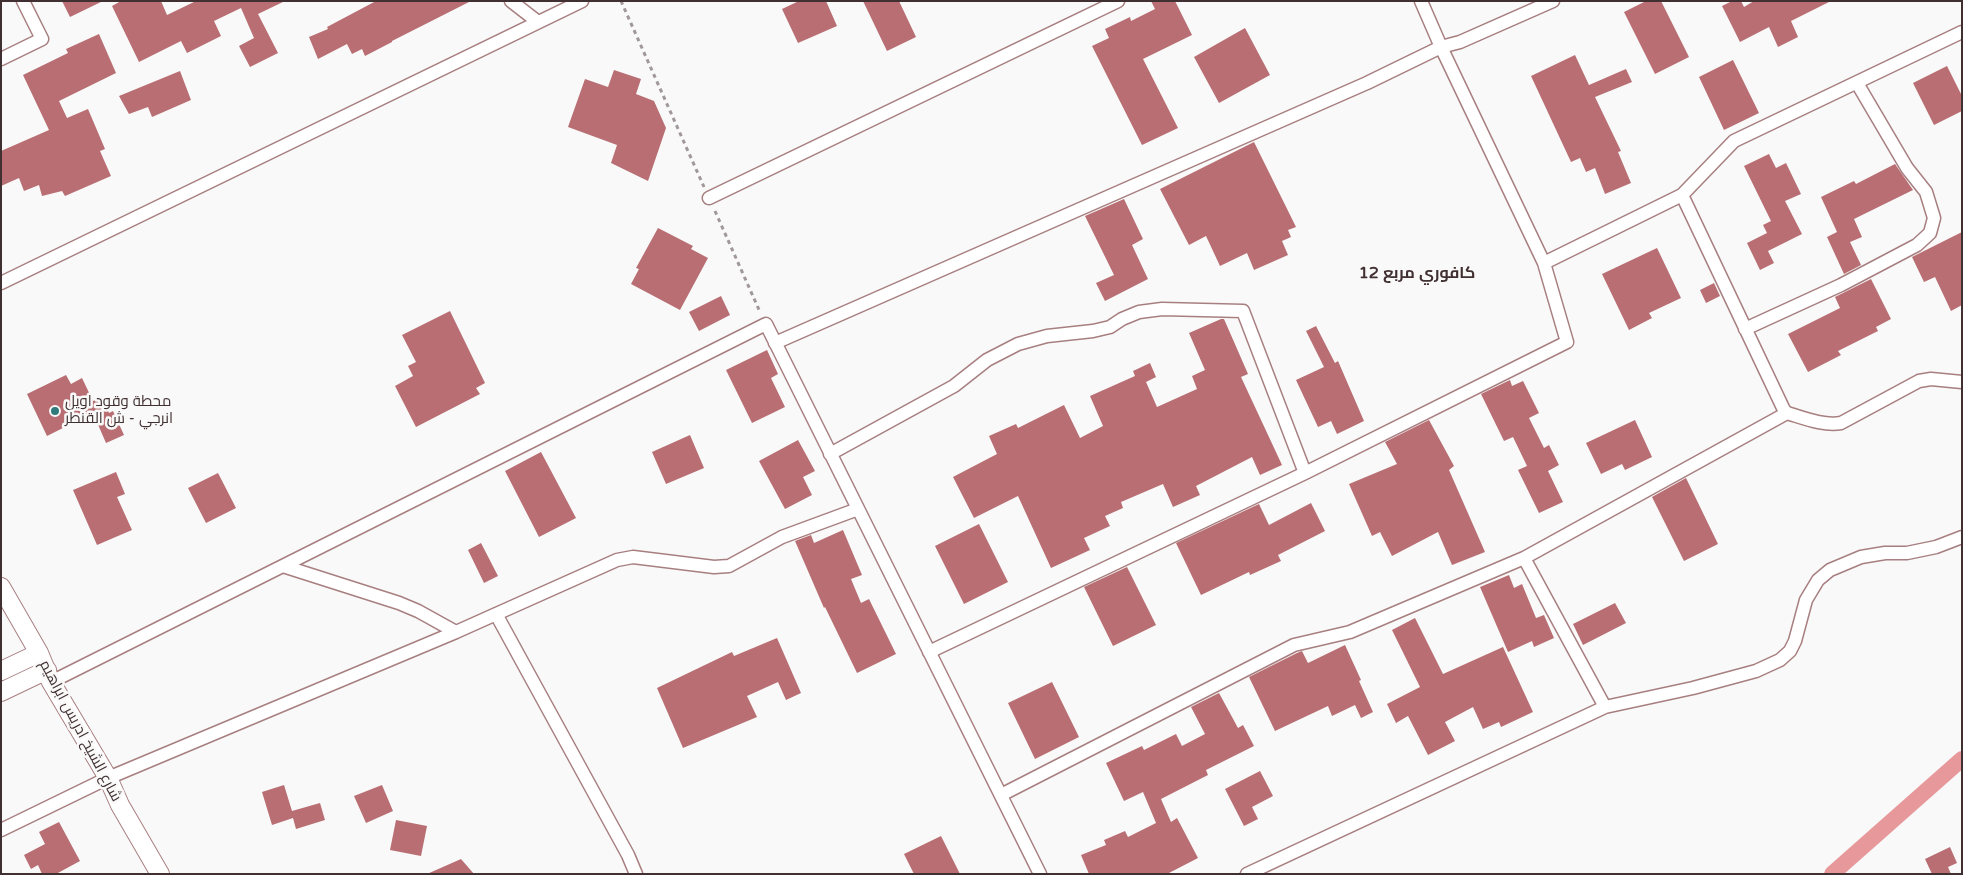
<!DOCTYPE html>
<meta charset="utf-8">
<style>
body{margin:0}
#map{position:relative;width:1963px;height:875px;overflow:hidden;background:#f9f9f9;font-family:"Varela Round",sans-serif}
canvas{display:block}
.frame{position:absolute;inset:0;border:2px solid #413031;pointer-events:none}
</style>
<div id="map">
<canvas width="1963" height="875"></canvas>
<div class="frame"></div>
</div>
<script>
const g = document.querySelector('canvas').getContext('2d');
g.lineJoin = 'round';
function stroke(path, color, width, dash) { g.strokeStyle = color; g.lineWidth = width; g.lineCap = dash ? 'butt' : 'round'; g.setLineDash(dash || []); g.stroke(path); }
function fill(path, color) { g.fillStyle = color; g.fill(path, 'evenodd'); }
function drawText(font, color, halo, rows, align = 'center') {
  g.font = font + ' "Varela Round",Cairo,sans-serif'; g.lineWidth = 5; g.setLineDash([]); g.textBaseline = 'middle'; g.strokeStyle = halo; g.fillStyle = color; for (const [text, x, y, turn = 0] of rows) {
    g.save(); g.translate(x, y); g.rotate((+turn || 0) * Math.PI / 180); g.textAlign = isNaN(turn) ? turn : align; if (halo) g.strokeText(text, 0, 0); g.fillText(text, 0, 0); g.restore();
  }
}
stroke(new Path2D(`
 M1832,874L1962,759`), '#e7989b', 16);
fill(new Path2D(`
 M62,1H103L70,17Z
 M121,1H161L167,15L196,1H285L258,14L278,53L250,67L239,46L254,38L241,8L214,21L221,36L187,53L181,41L139,62L112,6Z
 M376,1H471L392,41V42L365,56L362,49L352,54L347,44L318,59L309,37L328,29L327,27Z
 M799,1H826L837,26L798,43L782,9Z
 M863,1H899L916,37L887,51Z
 M1151,1H1175L1192,35L1143,59L1178,128L1142,145L1092,46L1109,38L1105,29L1130,17L1131,21L1155,9Z
 M1646,1H1661L1689,57L1655,74L1624,12Z
 M1732,1H1741L1744,7L1754,1H1831L1791,21L1798,37L1778,47L1769,27L1740,42L1722,6Z
 M1245,28L1270,75L1219,103L1194,57Z
 M99,34L116,73L59,101L67,118L88,109L105,149L100,151L111,176L65,196L62,191L42,196L39,185L24,191L19,178L1,186V151L49,130L23,75L68,53L66,49Z
 M1575,55L1589,85L1626,69L1632,82L1595,97L1621,151L1618,152L1631,183L1605,194L1595,168L1586,172L1580,158L1571,162L1531,76Z
 M1733,60L1759,113L1724,130L1699,77Z
 M1947,66L1962,96V111L1934,125L1913,83Z
 M614,70L641,79L636,94L654,101L666,128L648,181L611,163L617,145L568,127L585,79L608,87Z
 M180,71L191,100L152,117L148,107L129,114L119,96Z
 M1254,142L1296,227L1288,230L1291,237L1282,241L1288,255L1254,270L1247,253L1220,266L1206,236L1189,245L1160,189Z
 M1769,154L1776,168L1786,163L1801,194L1785,201L1802,234L1768,251L1774,263L1760,270L1747,243L1767,233L1763,225L1771,221L1744,166Z
 M1895,164L1913,190L1854,219L1862,237L1850,242L1861,265L1844,274L1827,237L1837,232L1821,197L1854,181L1856,184Z
 M1124,199L1143,239L1132,245L1148,279L1105,301L1096,283L1114,275L1085,216Z
 M658,228L693,246L691,249L708,258L680,310L631,284L639,269L636,268Z
 M1962,232V305L1951,311L1935,277L1924,282L1912,257Z
 M1657,248L1681,298L1649,313L1652,318L1629,330L1602,274Z
 M1871,279L1891,319L1876,327L1878,331L1838,351L1841,355L1808,372L1788,334L1840,308L1835,297Z
 M1714,283L1720,296L1706,303L1700,290Z
 M721,296L730,315L699,331L689,312Z
 M450,311L485,383L476,388L480,394L416,427L395,386L413,376L408,366L416,362L402,335Z
 M1221,319H1224L1248,374L1241,377L1282,465L1260,475L1252,457L1196,486L1200,495L1173,507L1163,484L1121,502L1123,508L1105,516L1110,526L1084,538L1090,550L1051,568L1018,496L974,518L953,477L997,454L989,436L1016,424L1018,428L1064,405L1080,438L1103,426L1090,396L1135,376L1133,371L1150,363L1156,377L1146,382L1157,407L1197,389L1192,376L1205,370L1189,333Z
 M1316,326L1335,363L1338,361L1364,421L1337,434L1331,421L1318,427L1296,380L1324,367L1306,331Z
 M767,350L778,374L771,378L785,407L752,423L726,370Z
 M66,375L71,384L82,378L93,401L102,397L109,413L113,411L124,435L106,443L93,413L47,436L27,394Z
 M1510,380L1512,386L1523,381L1539,413L1529,418L1544,448L1549,445L1559,465L1548,471L1563,502L1539,513L1518,470L1527,466L1513,437L1504,441L1481,394Z
 M1429,420L1454,466L1449,470L1485,552L1452,565L1438,532L1392,556L1380,532L1372,536L1349,484L1397,464L1385,442Z
 M1635,420L1652,457L1625,470L1622,464L1601,474L1586,443Z
 M690,435L704,468L666,484L652,452Z
 M798,440L815,471L803,477L812,495L785,509L759,461Z
 M541,452L576,518L539,537L505,471Z
 M116,472L125,494L117,497L132,530L97,545L73,490Z
 M218,473L236,508L206,523L188,488Z
 M1686,478L1718,544L1684,561L1652,497Z
 M1311,503L1325,531L1278,555L1281,561L1250,575L1249,572L1201,595L1176,543L1259,504L1269,525Z
 M979,524L1008,582L964,604L935,546Z
 M843,530L862,575L851,579L861,603L869,599L896,654L857,673L825,607L824,608L795,541L811,535L814,543Z
 M481,543L498,576L484,583L468,550Z
 M1127,567L1156,625L1113,646L1084,587Z
 M1509,575L1514,588L1522,584L1536,618L1544,615L1554,638L1534,647L1532,641L1508,652L1480,587Z
 M1615,603L1626,623L1583,645L1573,624Z
 M1415,618L1443,674L1503,647L1533,712L1501,727L1499,722L1483,729L1473,707L1445,722L1455,741L1428,755L1408,716L1396,723L1387,704L1420,687L1392,630Z
 M777,638L801,693L786,700L778,682L747,696L757,717L683,748L657,688L732,652L734,656Z
 M1345,645L1361,680L1359,681L1373,712L1361,718L1355,705L1332,716L1328,706L1275,731L1249,677L1297,653L1302,651L1308,663Z
 M1052,682L1079,737L1035,759L1008,703Z
 M1219,693L1238,728L1243,725L1254,746L1206,770L1208,775L1161,799L1171,822L1177,818L1198,858L1167,874H1089L1081,855L1106,845L1104,840L1125,831L1128,837L1156,823L1143,792L1124,801L1106,763L1142,746L1144,750L1176,734L1182,746L1205,734L1191,707Z
 M1260,771L1273,796L1252,807L1258,819L1244,826L1225,789Z
 M284,785L292,811L320,803L325,820L296,829L293,818L272,825L262,792Z
 M382,785L393,811L366,823L354,796Z
 M396,820L427,826L421,856L390,850Z
 M59,822L80,861L56,874H42L38,865L31,869L24,855L45,844L39,832Z
 M941,836L960,874H914L904,854Z
 M1950,847L1957,863L1948,867L1951,874H1932L1925,859Z
 M461,859L474,874H427Z`), '#b86e72');
const street = new Path2D(`
 M511,1L538,22
 M1,59L42,39L23,1
 M1682,195L1784,410L1787,413C1804,418 1823,426 1841,423L1919,381L1931,379L1962,382
 M709,198L1118,1
 M1544,263L1682,195L1734,141L1962,32
 M1,283L582,1
 M1745,329L1841,285L1917,245L1930,233L1934,218L1926,192L1907,168L1857,83
 M775,343L1367,83L1441,47L1460,42L1553,1
 M830,454L954,386L987,360L1018,344L1047,336L1093,331L1110,327L1122,319L1139,312L1162,309L1243,311L1305,473
 M1524,558L1787,413
 M283,566L399,603L418,611L456,632
 M496,614L628,855L636,874
 M929,652L1305,473L1567,342L1544,263L1441,47L1421,1
 M51,682L766,324L1040,874
 M1001,795L1294,645L1350,632L1524,558L1605,707
 M1,830L108,778L456,632L617,560L633,557L714,567L729,566L782,537L858,509
 M1247,874L1605,707L1693,688L1756,671L1780,660L1790,651L1795,641L1806,600L1818,580L1830,570L1861,557L1885,553H1907L1936,547L1962,537`);
const secondary = new Path2D(`
 M1,587L39,653L51,682L108,778L120,805L160,874
 M1,671L39,653
 M1,692L47,670`);
stroke(street, '#a87f80', 15);
stroke(secondary, '#a87f80', 20);
stroke(new Path2D(`
 M621,1L704,187
 M715,211L760,312`), '#a09898', 3, [4, 4]);
stroke(street, '#fff', 12);
stroke(secondary, '#fff', 18);
for (const [x, y, r, color] of [
 [55,411,5,"#317a7b"]
]) { const dot = new Path2D(); dot.arc(x, y, r, 0, 2 * Math.PI); g.fillStyle = color; g.fill(dot); stroke(dot, '#f9f9f9', 2); }
drawText('15px', '#413031', '#f9f9f9', [
 ["محطة وقود اويل",65,402],
 ["انرجي - ش القنطر",65,419]
], 'left');
drawText('15px', '#413031', '#f9f9f9', [
 ["شارع الشيخ ادريس ابراهيم",80,731,62]
]);
drawText('bold 16px', '#413031', '#f9f9f9', [
 ["كافوري مربع 12",1417,274]
]);
</script>
